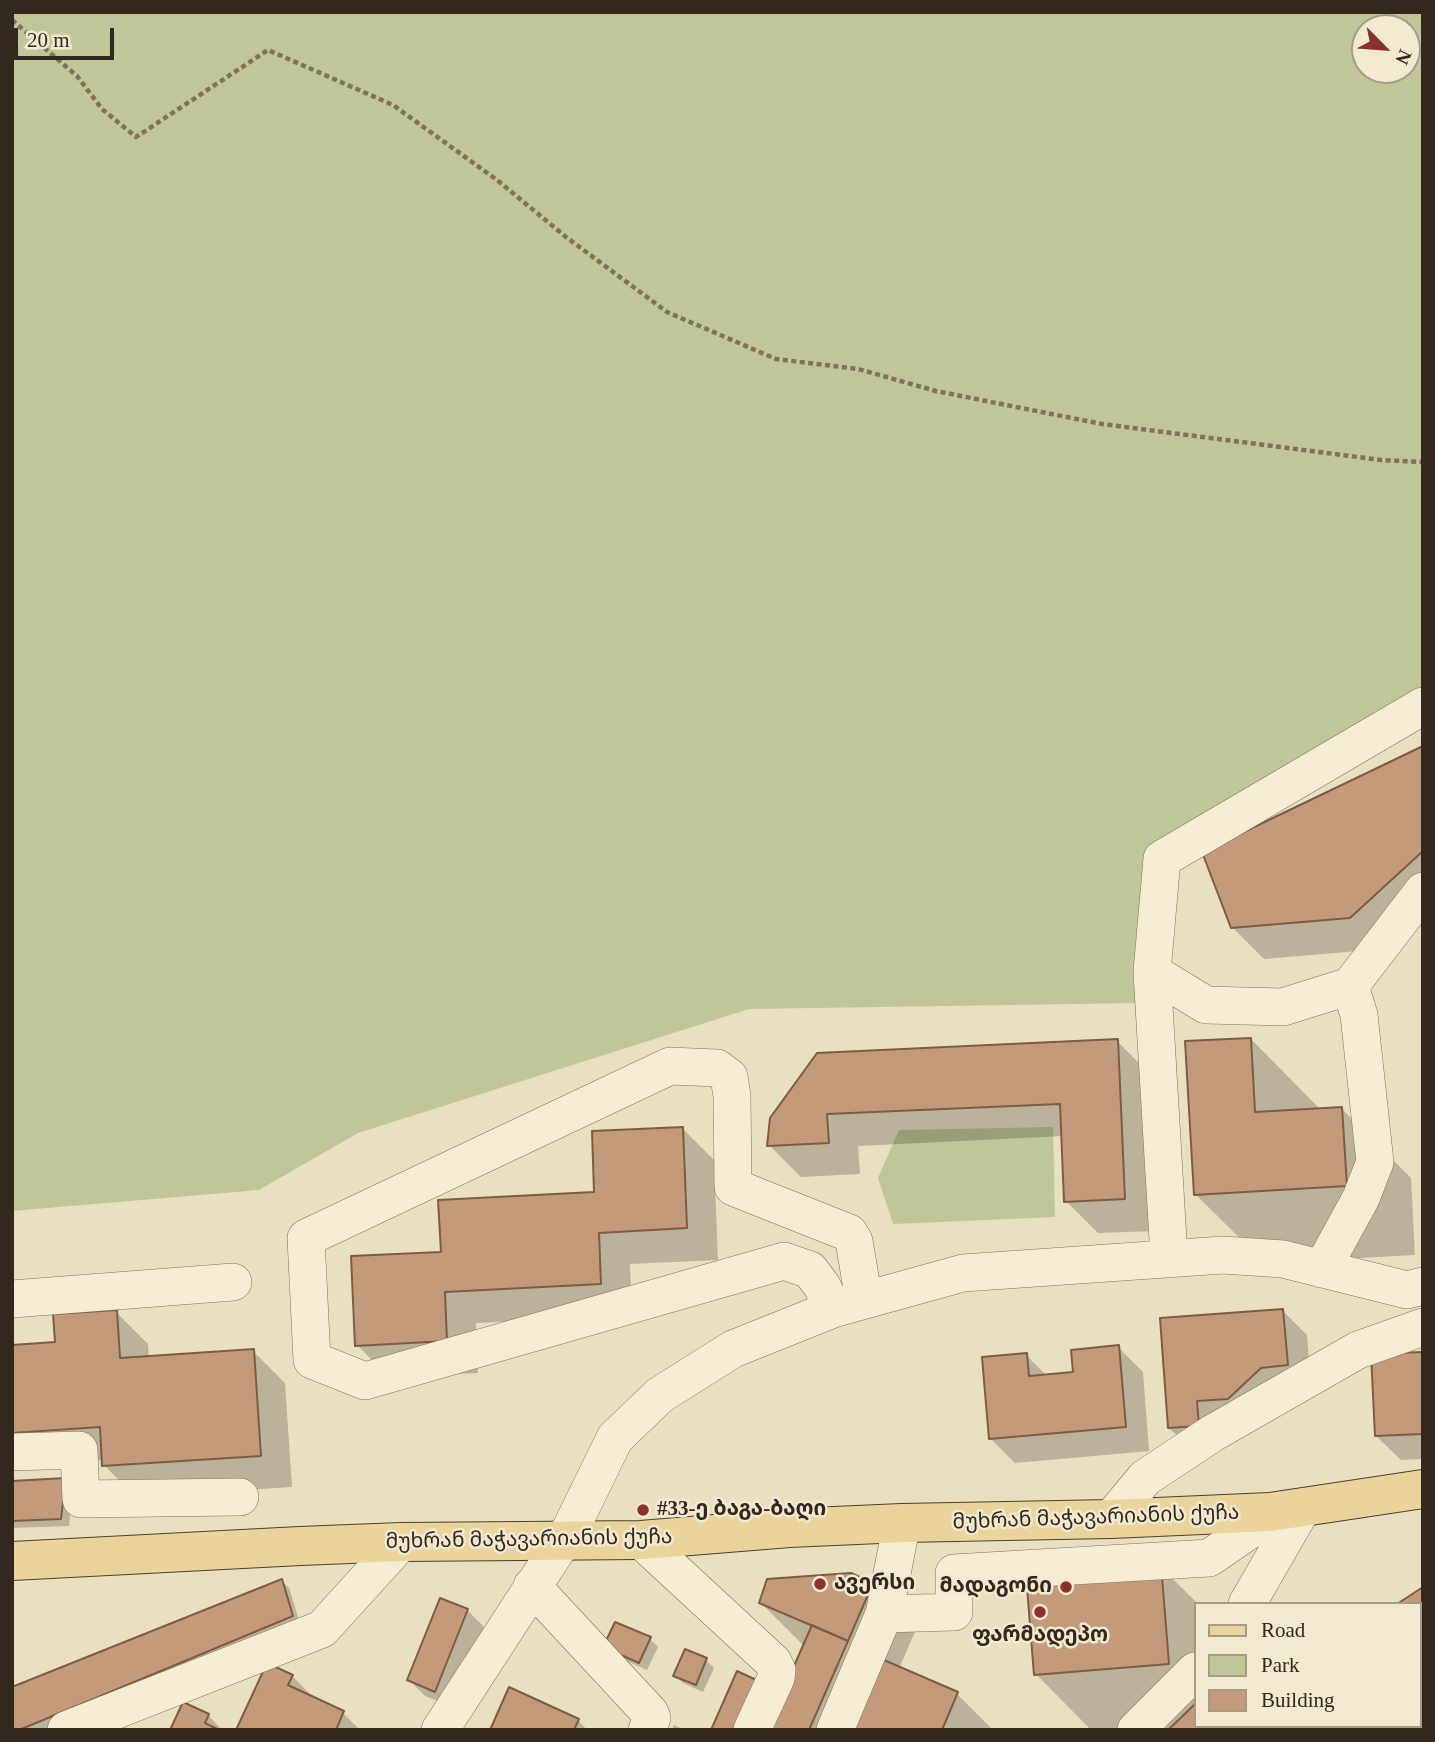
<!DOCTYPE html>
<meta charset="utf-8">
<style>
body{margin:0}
#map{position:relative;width:1435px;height:1742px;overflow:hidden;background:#e9dfc1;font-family:"Times New Roman",serif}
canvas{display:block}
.frame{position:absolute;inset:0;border:14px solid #32281d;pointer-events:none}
.legend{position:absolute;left:1194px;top:1602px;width:228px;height:126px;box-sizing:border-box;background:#f1e9d0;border:2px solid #a59c88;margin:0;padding:9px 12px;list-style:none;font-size:21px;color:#32281d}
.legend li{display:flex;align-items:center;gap:14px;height:35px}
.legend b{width:35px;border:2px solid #a59c88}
.north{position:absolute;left:1351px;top:14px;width:70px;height:70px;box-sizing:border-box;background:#f1e9d0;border:2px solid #a59c88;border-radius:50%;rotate:115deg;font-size:19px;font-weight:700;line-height:28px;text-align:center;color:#32281d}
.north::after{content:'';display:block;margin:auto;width:24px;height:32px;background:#8b3230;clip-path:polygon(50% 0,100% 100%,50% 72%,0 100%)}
.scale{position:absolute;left:14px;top:28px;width:100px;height:32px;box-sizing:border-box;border:4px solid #32281d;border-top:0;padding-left:9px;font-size:21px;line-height:24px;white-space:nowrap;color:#32281d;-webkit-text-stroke:5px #f1e9d0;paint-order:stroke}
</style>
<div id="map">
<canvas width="1435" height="1742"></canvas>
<div class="frame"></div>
<ul class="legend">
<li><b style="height:9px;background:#ead49c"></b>Road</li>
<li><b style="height:19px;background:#bfc697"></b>Park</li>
<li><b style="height:19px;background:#c49b7a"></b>Building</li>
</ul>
<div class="north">N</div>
<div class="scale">20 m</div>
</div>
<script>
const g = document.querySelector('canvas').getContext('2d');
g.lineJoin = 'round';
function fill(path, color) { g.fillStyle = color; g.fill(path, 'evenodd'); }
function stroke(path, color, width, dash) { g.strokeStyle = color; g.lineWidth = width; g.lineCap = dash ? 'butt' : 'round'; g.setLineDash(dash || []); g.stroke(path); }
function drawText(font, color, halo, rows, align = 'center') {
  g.font = font + ' "Times New Roman","Noto Sans Georgian",serif'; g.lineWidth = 5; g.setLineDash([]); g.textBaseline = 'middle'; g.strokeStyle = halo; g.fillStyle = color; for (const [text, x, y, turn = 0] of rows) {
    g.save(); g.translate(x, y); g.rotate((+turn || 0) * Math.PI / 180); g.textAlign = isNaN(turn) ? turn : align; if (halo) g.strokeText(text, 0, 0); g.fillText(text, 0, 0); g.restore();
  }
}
fill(new Path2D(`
 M12,12H1423V691L1182,826L1139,1003L749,1009L358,1133L259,1190L12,1211ZM1365,28H1407V70H1365Z
 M1053,1127L1055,1217L893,1224L878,1178L899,1130Z`), '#bfc697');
fill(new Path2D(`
 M1423,748V912L1382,949L1264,959L1232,927Z
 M1251,1039L1320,1109H1342L1411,1178L1415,1255L1265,1263L1195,1194Z
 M1117,1041L1149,1073L1156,1231L1098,1233L1066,1201L1063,1136L858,1146L860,1174L801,1177L769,1145L772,1119Z
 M682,1128L714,1160L718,1260L630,1264L632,1316L476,1323L478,1373L389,1377L357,1345L442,1253L596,1194Z
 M1283,1311L1307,1335L1311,1389L1220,1425L1222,1450L1194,1452L1169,1428Z
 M116,1312L148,1344L149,1358L253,1351L285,1383L292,1487L136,1497L104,1465V1460L12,1466V1346L57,1343Z
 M1118,1347L1143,1372L1149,1451L1015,1463L990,1438L1026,1355L1047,1376L1075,1373Z
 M1423,1354V1459L1401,1460L1376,1436Z
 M12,1483L73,1488L69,1526L12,1528Z
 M1160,1566L1198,1604H1195V1726H1256L1252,1730H1091L1036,1674Z
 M282,1581L289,1588L300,1623L44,1730H12Z
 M872,1584L916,1629L899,1669L957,1694L993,1730H768L805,1647L761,1603Z
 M1423,1589V1655L1419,1657V1604Z
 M441,1600L468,1611L484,1627L451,1706L425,1696L409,1680Z
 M650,1639L658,1647L647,1670L613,1655Z
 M706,1660L714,1668L703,1692L683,1683L675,1675Z
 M292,1676L316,1700L343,1713L360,1730H238Z
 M208,1715L222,1730H172Z
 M578,1720L587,1730H492Z
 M674,1725L684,1730H672Z`), '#0003');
const building = new Path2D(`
 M1423,746V851L1350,918L1231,928L1202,852Z
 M1251,1038L1255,1112L1342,1107L1347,1186L1194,1195L1185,1041Z
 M1118,1039L1125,1199L1064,1202L1060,1104L827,1114L829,1143L767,1146L770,1118L817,1053Z
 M683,1127L687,1228L599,1233L601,1284L445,1292L447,1341L355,1346L351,1256L441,1252L438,1200L594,1192L592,1131Z
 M1283,1309L1288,1365L1261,1368L1228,1399L1197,1401L1199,1426L1168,1428L1160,1318Z
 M117,1310L120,1358L254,1349L261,1456L102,1466L100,1427L12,1433V1345L55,1342L53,1314Z
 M1119,1345L1126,1427L989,1439L982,1357L1027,1353L1029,1376L1073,1372L1071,1350Z
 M1423,1352V1434L1375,1436L1371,1354Z
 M66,1478L61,1519L12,1521V1481Z
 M1161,1564L1169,1664L1034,1675L1026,1575Z
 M851,1573L873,1583L848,1641L759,1603L767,1579Z
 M282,1579L293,1616L19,1730H12V1687Z
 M1423,1587V1644L1419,1646V1604H1397Z
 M440,1598L468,1609L435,1692L407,1680Z
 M615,1622L651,1637L639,1663L603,1647Z
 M812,1625L848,1641L809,1730H766Z
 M685,1649L707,1658L696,1685L673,1676Z
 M877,1657L958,1692L942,1730H846Z
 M267,1663L293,1675L288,1685L344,1711L336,1730H236Z
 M737,1671L765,1684L744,1730H711Z
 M509,1687L579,1719L574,1730H490Z
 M1419,1699L1423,1701V1730H1390L1392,1726H1419Z
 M183,1702L209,1714L205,1723L219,1730H170Z
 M1195,1704V1726H1240L1237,1730H1168Z
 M1278,1726H1322L1329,1730H1276Z`);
fill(building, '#c49b7a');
stroke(building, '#7e5c43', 2);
const minor = new Path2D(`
 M1152,972L1169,1257
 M1350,986L1423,891
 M1322,1269L1361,1198L1375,1162L1359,1015L1350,986L1283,1007L1206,1005L1152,972L1162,859L1423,706
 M12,1299L233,1282
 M833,1309L822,1286L810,1270L784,1261L365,1381L312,1360L306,1238L670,1066L717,1068L729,1077L732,1096L733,1187L849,1233L854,1241L864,1300
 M12,1452L79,1450L81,1499L240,1497
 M1111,1519L1145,1478L1213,1433L1358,1350L1423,1327
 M902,1523L884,1614L954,1612V1573L1209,1558L1257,1525L1270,1512
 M641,1540L773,1662L777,1670L776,1678L752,1730
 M532,1586L650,1713L652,1718L647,1730
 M1247,1604L1303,1507
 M1419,1674L1423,1673
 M66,1730L322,1629L401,1542
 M440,1730L571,1528L615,1438L660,1395L733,1349L833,1309L963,1273L1223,1255L1283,1259L1407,1290L1423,1286
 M835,1730L884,1614
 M1136,1730L1195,1671
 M1348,1730L1351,1726`);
const major = new Path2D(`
 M12,1561L300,1546L401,1542L641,1540L789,1528L902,1523L1111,1519L1270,1512L1423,1489`);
stroke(minor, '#81705a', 38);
stroke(major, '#4f3f2f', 40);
stroke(new Path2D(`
 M12,20L77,76L102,109L136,137L268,50L393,105L497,180L566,237L667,312L776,359L858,369L936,391L1102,424L1381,460L1423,462`), '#81705a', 4.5, [5, 3.5]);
stroke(minor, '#f5ecd4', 37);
stroke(major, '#ead49c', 38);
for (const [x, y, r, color] of [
 [643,1510,7,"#8b3230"],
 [820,1584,7,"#8b3230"],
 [1066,1587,7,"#8b3230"],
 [1040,1612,7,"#8b3230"]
]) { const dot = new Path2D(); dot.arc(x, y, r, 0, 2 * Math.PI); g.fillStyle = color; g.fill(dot); stroke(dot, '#f1e9d0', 2.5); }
drawText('bold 21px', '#32281d', '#f1e9d0', [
 ["#33-ე ბაგა-ბაღი",657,1510],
 ["ავერსი",834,1584],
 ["მადაგონი",1052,1587,"right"],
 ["ფარმადეპო",1040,1636,"center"]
], 'left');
drawText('21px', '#32281d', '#f1e9d0', [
 ["მუხრან მაჭავარიანის ქუჩა",1096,1518,-2],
 ["მუხრან მაჭავარიანის ქუჩა",529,1540,-1]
]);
</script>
